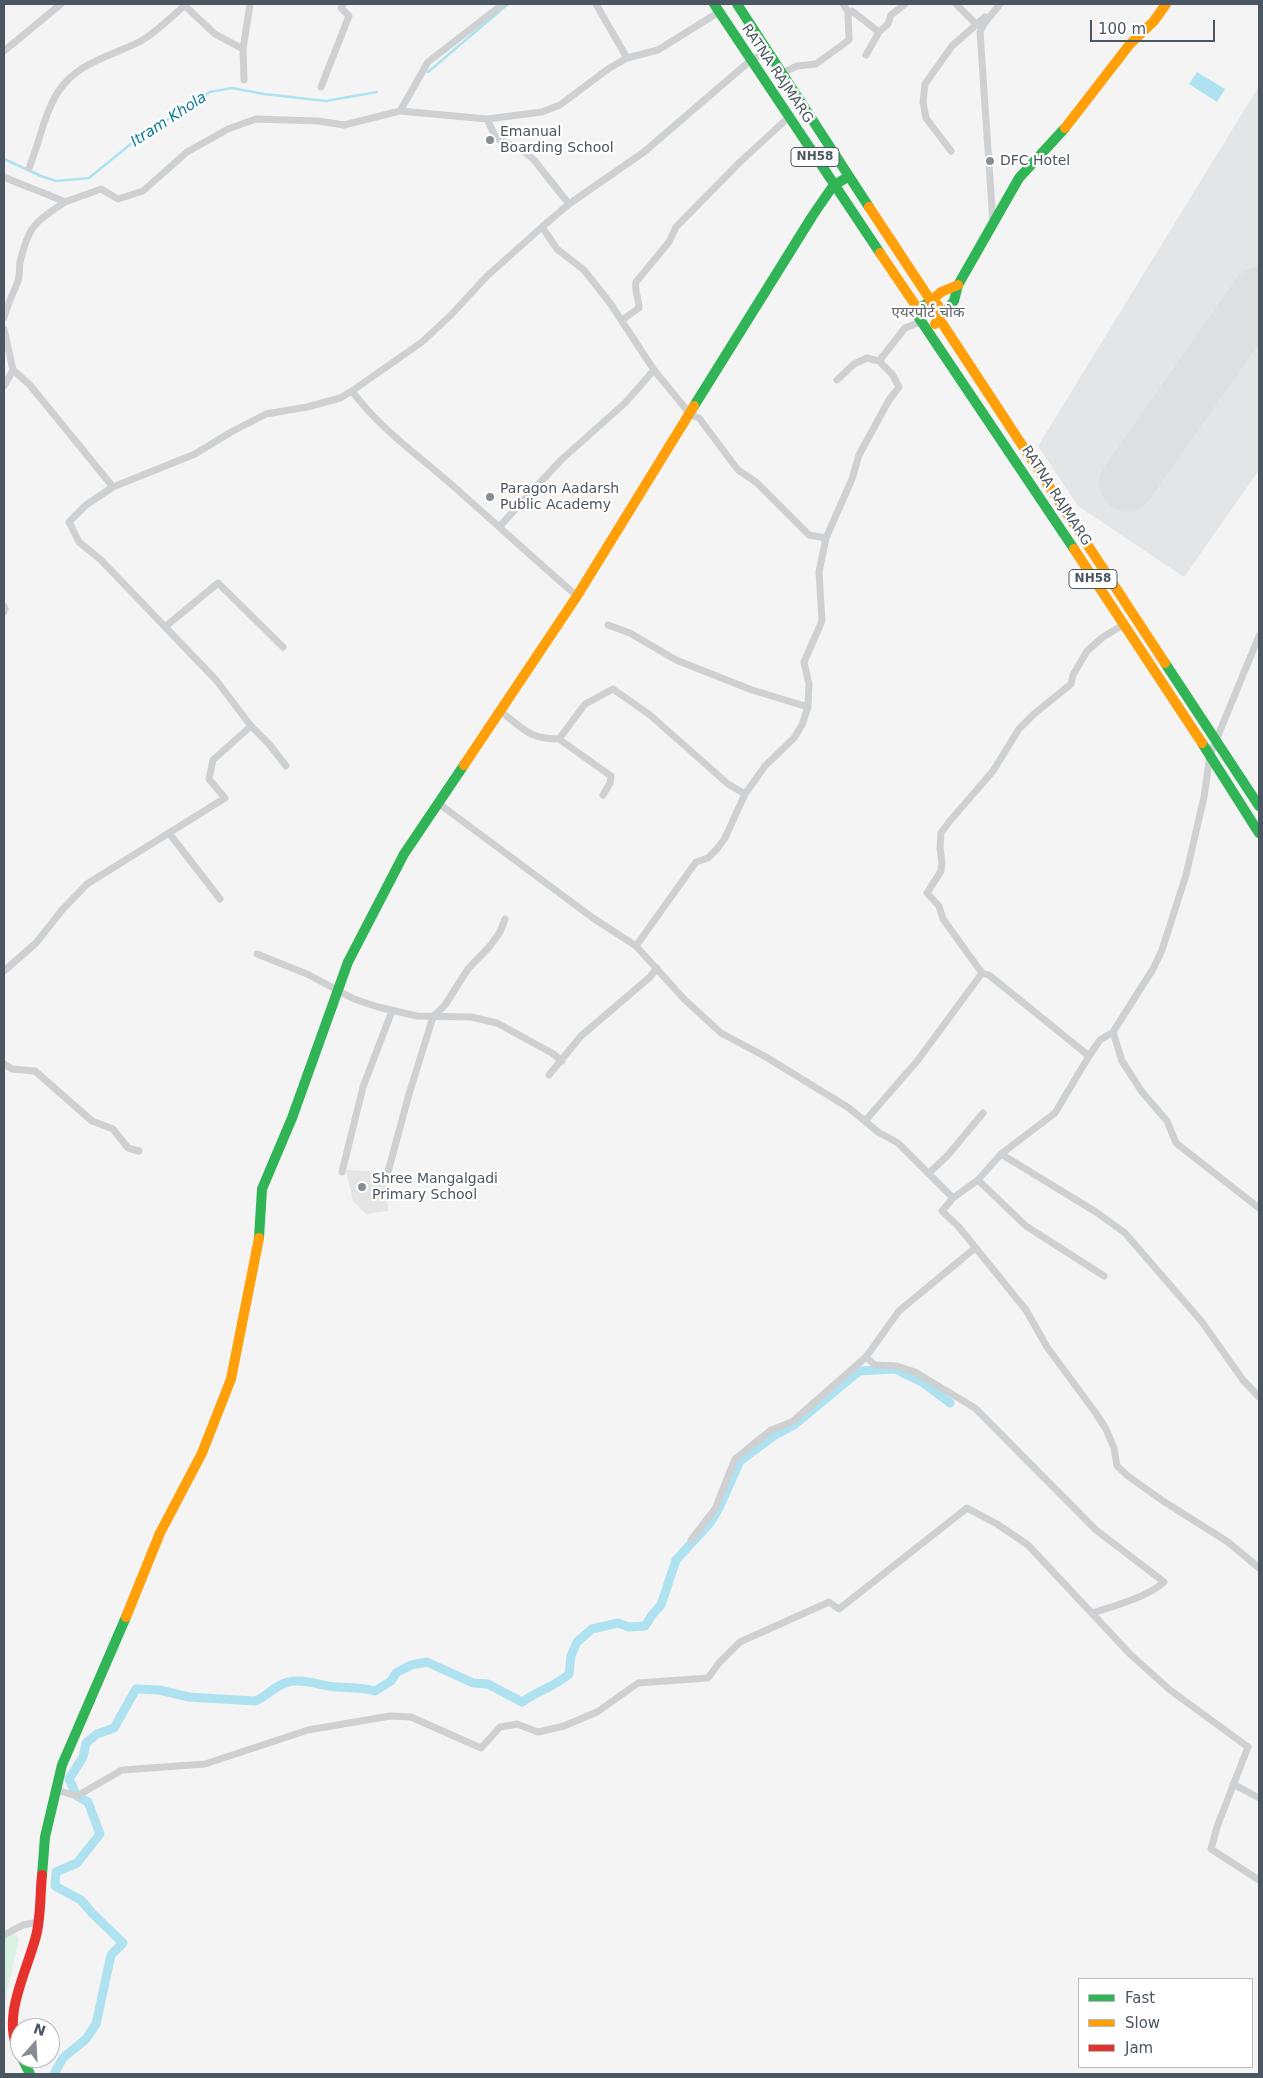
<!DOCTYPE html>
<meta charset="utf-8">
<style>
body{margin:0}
#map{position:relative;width:1263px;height:2078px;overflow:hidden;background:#f4f4f4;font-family:"DejaVu Sans",sans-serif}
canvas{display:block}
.frame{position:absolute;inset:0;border:5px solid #4a5661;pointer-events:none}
.legend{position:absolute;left:1078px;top:1978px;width:175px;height:90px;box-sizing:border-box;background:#fff;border:1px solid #b7bbc0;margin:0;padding:6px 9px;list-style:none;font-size:15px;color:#4a5661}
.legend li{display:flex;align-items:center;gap:10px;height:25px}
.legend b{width:25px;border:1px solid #b7bbc0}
.north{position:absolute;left:10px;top:2018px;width:50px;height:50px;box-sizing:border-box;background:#fff;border:1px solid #b7bbc0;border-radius:50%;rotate:19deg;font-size:14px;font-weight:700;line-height:20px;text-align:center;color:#4a5661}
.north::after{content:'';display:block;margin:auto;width:18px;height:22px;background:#868d94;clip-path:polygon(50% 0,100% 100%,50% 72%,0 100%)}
.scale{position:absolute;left:1090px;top:20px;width:125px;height:22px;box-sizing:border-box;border:2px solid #4a5661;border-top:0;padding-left:6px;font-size:15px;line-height:18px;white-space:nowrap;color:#4a5661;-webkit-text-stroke:4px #fff;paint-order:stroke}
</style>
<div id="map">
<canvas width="1263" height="2078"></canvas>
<div class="frame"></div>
<ul class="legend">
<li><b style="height:6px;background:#30b455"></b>Fast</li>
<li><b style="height:6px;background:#ff9f0a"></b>Slow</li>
<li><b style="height:6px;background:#e5322d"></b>Jam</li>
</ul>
<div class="north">N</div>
<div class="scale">100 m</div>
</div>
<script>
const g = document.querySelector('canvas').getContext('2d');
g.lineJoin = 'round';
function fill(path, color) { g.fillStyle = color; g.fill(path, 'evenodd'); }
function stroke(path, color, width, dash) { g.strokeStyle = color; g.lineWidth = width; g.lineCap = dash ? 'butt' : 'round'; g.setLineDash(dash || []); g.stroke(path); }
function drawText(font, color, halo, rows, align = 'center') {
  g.font = font + ' "DejaVu Sans","Noto Sans Devanagari",sans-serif'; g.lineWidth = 4.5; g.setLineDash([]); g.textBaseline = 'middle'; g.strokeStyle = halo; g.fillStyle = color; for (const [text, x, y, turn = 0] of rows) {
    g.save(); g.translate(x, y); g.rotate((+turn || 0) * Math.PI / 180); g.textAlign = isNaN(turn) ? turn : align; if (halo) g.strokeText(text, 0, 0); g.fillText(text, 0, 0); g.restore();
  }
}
fill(new Path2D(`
 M346,1170L385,1172L388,1211L366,1214L353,1201Z`), '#e6e5e6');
fill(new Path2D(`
 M1259,86V470L1184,577L1078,506L1038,446Z`), '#e4e5e7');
fill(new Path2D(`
 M4,1927L19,1938L4,2006Z`), '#d9f2e3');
fill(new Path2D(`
 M1197,72L1225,89L1217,102L1189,84Z`), '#aee2f0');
stroke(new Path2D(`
 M428,72L508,4
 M4,159L41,176L56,181L89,178L132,143L210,92L232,88L264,94L326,101L377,92`), '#aee2f0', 2.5);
stroke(new Path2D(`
 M54,2074L63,2058L86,2039L96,2024L111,1955L123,1943L92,1913L81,1900L55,1886L56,1872L77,1863L100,1834L88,1802L77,1796L69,1779L83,1757L86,1743L97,1734L114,1728L136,1689L159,1690L189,1697L255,1701C269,1696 272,1686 289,1682C303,1678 321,1686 336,1687C350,1688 360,1687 375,1691L391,1681L396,1673L411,1665L427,1662L473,1683L488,1684L522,1702C537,1691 556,1686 569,1674L571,1656L577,1642L592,1629L618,1623L629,1627L645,1626L652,1615L661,1605L676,1560L710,1523L718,1510L740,1461L775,1435L794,1425L859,1371L895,1369L922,1382L950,1403`), '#aee2f0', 9);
stroke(new Path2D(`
 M1127,483L1259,295`), '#dedfe0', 56);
stroke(new Path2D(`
 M596,4L627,58
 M843,4L848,12
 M956,4L977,25
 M184,5L215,34L243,49
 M4,51L61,4
 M866,55L879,32
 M782,73L797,66L816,64L849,40L848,12L852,11L879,32L888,24L891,15L905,4
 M244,80L243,49L250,4
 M321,87L349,16L341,8L343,4
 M400,111L428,62L503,4
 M487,119L496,138L525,152L534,160L569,204
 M951,151L926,118L923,102L925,84L952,46L985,17
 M29,168C39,144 44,114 58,92C77,62 112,56 141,41C155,33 174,15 186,4
 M4,177C24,186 45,193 65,202L101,189L118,199L143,191L187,152L228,129L256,119L318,121L344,125L400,111L487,119L542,112L560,105L608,69L627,58L658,50L719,12
 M993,223L980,32L984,24L1000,4
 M542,227L557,249L584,270L610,303L654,370L691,415L699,418L738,470L756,482L809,535L826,538
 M4,318C7,305 13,294 18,281C20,276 19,268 20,262C29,225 34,223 65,202
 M622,320L639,308C639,299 634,291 636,282L669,242L676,227L740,162L790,116
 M4,329L13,370L29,384L113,487
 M837,380L854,364L867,358L879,361
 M4,386L13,370
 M352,391C379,428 418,455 452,485C494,522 535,560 577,596
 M499,527L561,460L625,403L654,370
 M4,606L5,609L4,612
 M608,625L630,633L676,660L752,690L808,707
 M165,627L218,583L283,647
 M500,711C523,728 528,739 559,739L585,704L613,689L650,715L728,784L745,794
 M559,739L611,776L610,783L603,795
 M286,766L269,744L251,726L216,680L101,560L79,542L69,522L86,505L113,487L195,454L231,432L266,414L307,407L340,398L352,391L422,342L451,315L487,276L542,227L569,204L644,152L751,60L767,51
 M438,803L593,918L636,946L684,999L721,1033L766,1057L849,1108L878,1132L898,1143L953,1198L978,1180L1001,1154L1055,1113L1089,1056L1100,1040L1113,1032L1153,969L1162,950L1186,875L1204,797L1210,755L1259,636
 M169,833L220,899
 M636,946L696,862L708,858L717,849L725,838L745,794L765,766L794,738L802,725L808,707L809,684L804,662L822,621L819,572L826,538L852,479L859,455L889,400L899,387L892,374L879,361L905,328L920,322
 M257,954L307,974L354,999L378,1007L417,1016L471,1017L497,1023L552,1053L562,1061
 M4,971L36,943L62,910L87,884L225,798L209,779L213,760L251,726
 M982,973L989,975L1089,1056
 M1113,1032L1122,1061L1142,1092L1167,1121L1176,1143L1259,1208
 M4,1064L12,1069L35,1071L92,1121L113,1129L128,1148L139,1151
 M549,1075L581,1036L650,977L657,968
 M865,1121L918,1060L982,973L943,919L939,906L927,893L941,871L942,863L940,848L941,833L949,822L993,771L1019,729L1034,714L1071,684L1073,675L1087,651L1103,637L1123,625
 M1001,1154L1096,1212L1125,1233L1202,1322L1243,1380L1259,1397
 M342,1172L363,1087L392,1011
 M388,1172L409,1094L433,1017L445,1005L468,969L490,946L500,932L505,919
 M929,1173L948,1155L983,1113
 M978,1180L1026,1226L1104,1276
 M953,1198L942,1211L958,1226L1026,1310L1047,1347L1095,1412L1106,1429L1114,1448L1117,1466L1128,1476L1163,1501L1228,1542L1259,1568
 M866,1357L875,1365L897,1366L915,1372L975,1408L1096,1530L1164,1582C1148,1597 1112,1607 1092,1613
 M691,1540L715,1509L735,1459L771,1430L792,1422L866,1357L899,1311L975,1248
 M1233,1784L1259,1798
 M56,1790L77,1796L122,1770L205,1764L308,1730L390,1716L411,1717L481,1748L500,1727L517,1724L538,1732L564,1726L597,1712L638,1683L708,1678L719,1663L740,1642L829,1602L839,1609L967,1508L997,1524L1028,1545L1130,1654L1170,1690L1248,1747L1217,1827L1211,1849L1259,1880
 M4,1935L23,1925L38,1922`), '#ced0d2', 7);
stroke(new Path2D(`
 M714,4L880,253
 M737,4L869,207
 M931,301L919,308V318L1074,549
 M942,315L954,301L958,285L1019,178L1065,128
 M694,406L813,215L833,186L849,176
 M1165,663L1259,806
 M1202,743L1259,833
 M259,1238L262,1189L292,1118L348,962L404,854L464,765
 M42,1875L45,1837L62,1765L126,1617
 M22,2058L30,2074`), '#30b455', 10);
stroke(new Path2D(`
 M1065,128L1130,44L1154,21L1166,4
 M869,207L931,301L938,305L941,316L935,324
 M880,253L918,309
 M931,301L941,292L958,285
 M940,320L1165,663
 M1074,549L1202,743
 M464,765L577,596L694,406
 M126,1617L160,1533L202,1453L231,1379L259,1238`), '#ff9f0a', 10);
stroke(new Path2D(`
 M20,2054C0,2018 27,1972 36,1936C41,1917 40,1894 42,1875`), '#e5322d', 10);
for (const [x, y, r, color] of [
 [490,140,5,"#868d94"],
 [990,161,5,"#868d94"],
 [490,497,5,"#868d94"],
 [362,1187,5,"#868d94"]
]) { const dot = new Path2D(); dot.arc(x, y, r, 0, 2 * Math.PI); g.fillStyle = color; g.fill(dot); stroke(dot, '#fff', 2); }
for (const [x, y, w] of [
 [815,157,48],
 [1093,579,48]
]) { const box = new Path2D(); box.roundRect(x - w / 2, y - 9.5, w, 19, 4); g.fillStyle = '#fff'; g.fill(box); stroke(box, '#4a5661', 1); }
drawText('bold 12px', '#4a5661', null, [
 ["NH58",815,157],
 ["NH58",1093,579]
]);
drawText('14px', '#4a5661', '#fff', [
 ["RATNA RAJMARG",777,74,56],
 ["RATNA RAJMARG",1056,496,57]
]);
drawText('14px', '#4a5661', '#fff', [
 ["Emanual",500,132],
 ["Boarding School",500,148],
 ["DFC Hotel",1000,161],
 ["Paragon Aadarsh",500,489],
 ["Public Academy",500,505],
 ["Shree Mangalgadi",372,1179],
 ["Primary School",372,1195]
], 'left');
drawText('italic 15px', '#0c7c9b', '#fff', [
 ["Itram Khola",169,120,-33]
]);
drawText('15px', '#5f6368', '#fff', [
 ["एयरपोर्ट चोक",928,313]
]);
</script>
